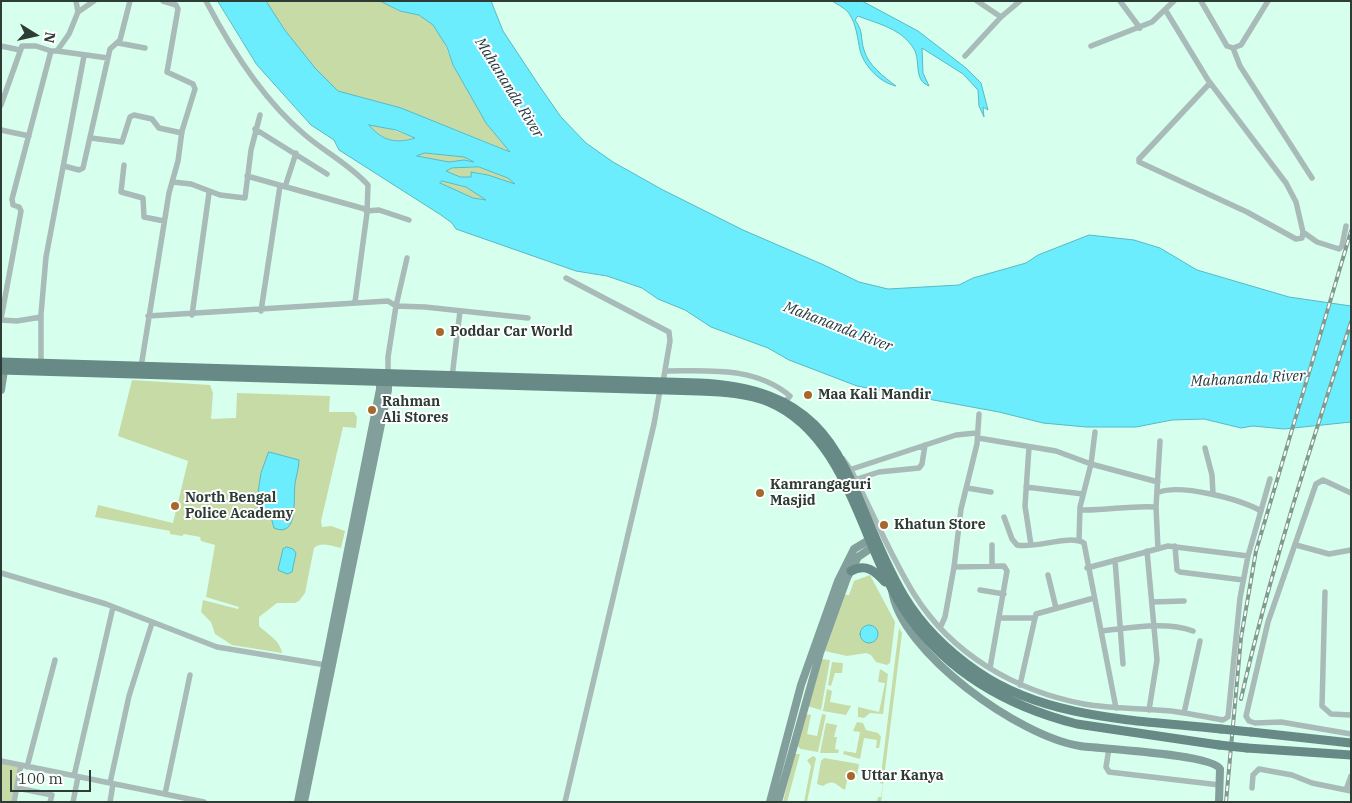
<!DOCTYPE html>
<style>
body{margin:0}
#map{position:relative;width:1352px;height:803px;overflow:hidden;background:#d7ffed;font-family:"IBM Plex Serif",serif}
canvas{display:block}
.frame{position:absolute;inset:0;border:2px solid #2d3c35;pointer-events:none}
.north{position:absolute;left:10px;top:10px;width:50px;height:50px;-webkit-text-stroke:4px #fff;paint-order:stroke;rotate:100deg;font-size:14px;font-weight:700;line-height:20px;text-align:center;color:#2d3c35}
.north::after{content:'';display:block;margin:auto;width:18px;height:22px;background:#2d3c35;clip-path:polygon(50% 0,100% 100%,50% 72%,0 100%)}
.scale{position:absolute;left:10px;top:770px;width:81px;height:22px;box-sizing:border-box;border:2px solid #2d3c35;border-top:0;padding-left:6px;font-size:15px;line-height:18px;white-space:nowrap;color:#2d3c35;-webkit-text-stroke:4px #fff;paint-order:stroke}
</style>
<div id="map">
<canvas width="1352" height="803"></canvas>
<div class="frame"></div>
<div class="north">N</div>
<div class="scale">100 m</div>
</div>
<script>
const g = document.querySelector('canvas').getContext('2d');
g.lineJoin = 'round';
function fill(path, color) { g.fillStyle = color; g.fill(path, 'evenodd'); }
function stroke(path, color, width, dash) { g.strokeStyle = color; g.lineWidth = width; g.lineCap = dash ? 'butt' : 'round'; g.setLineDash(dash || []); g.stroke(path); }
function drawText(font, color, halo, rows, align = 'center') {
  g.font = font + ' "IBM Plex Serif",serif'; g.lineWidth = 4; g.setLineDash([]); g.textBaseline = 'middle'; g.strokeStyle = halo; g.fillStyle = color; for (const [text, x, y, turn = 0] of rows) {
    g.save(); g.translate(x, y); g.rotate((+turn || 0) * Math.PI / 180); g.textAlign = isNaN(turn) ? turn : align; if (halo) g.strokeText(text, 0, 0); g.fillText(text, 0, 0); g.restore();
  }
}
fill(new Path2D(`
 M266,1H380L399,11L419,15L433,25L443,39L453,65L486,123L511,152L401,108L338,91L315,68L284,29Z
 M368,125L385,127L415,138C393,143 386,142 368,125Z
 M425,153L464,157L474,162L464,160L449,162L416,156Z
 M479,167L508,178L515,184L488,175L473,172L471,177H460L446,171L452,168Z
 M442,181L466,187L486,200L473,198L439,183Z
 M132,380L210,385L213,393L211,419L236,418L237,393L330,396L329,412H354L357,417L356,428L343,427L321,521L322,527L331,526L345,531L341,548C332,546 321,541 314,548L305,593L299,601L295,603H277L259,617V626C267,634 280,640 282,653L232,645L215,634L211,622L201,612L203,600L238,609L239,607L206,597L215,545L201,541L200,537L184,534L182,536L170,534V531L95,517L98,505L173,523L188,461L118,436Z
 M870,575L895,622L890,663L887,665L876,662L871,655L866,653L847,656L825,651L845,595H849L854,581Z
 M899,628L902,633L881,802H877L878,797H881L883,784L880,783Z
 M822,659L830,660L821,710L807,706Z
 M832,662L843,663L842,673H835L831,686L828,685Z
 M880,669L888,674L883,714L870,713L864,718L858,717V707L879,712L885,683L878,682Z
 M827,689L832,691L830,702L851,706L846,715L823,711Z
 M805,714L811,715L807,734L817,736L822,714L826,715L818,752L801,749L797,746Z
 M857,722L863,723L866,730L878,733L881,737L879,748H876L877,740L864,738L860,759L843,754L844,751L856,753L860,732L853,731Z
 M826,723L837,725L834,737H837L835,749L839,750L838,753H820Z
 M795,754H800L787,802H783Z
 M813,756L816,758L807,802H804L811,766L807,760Z
 M824,758L859,764L857,775L848,777L845,790C836,786 835,778 823,786L817,784L821,761Z
 M1,763L19,767L12,802H1Z`), '#c7dba6');
const water = new Path2D(`
 M218,1H266L284,29L315,68L338,91L401,108L510,152L486,123L453,65L447,47L433,25L419,15L400,11L380,1H491L503,31L538,84L561,117L586,143L613,162L663,190L743,230L824,265L859,282L888,289L959,285L973,278L1026,263L1038,255L1089,235L1134,240L1160,248L1197,270L1289,297L1351,306V422L1284,429L1253,426L1241,428L1204,419L1172,420L1136,427H1086L1043,423L999,412L857,386L789,360L768,348L711,327L685,310L658,299L642,288L607,276L576,271L456,229L452,223L441,215L339,150L334,140L311,125L257,65ZM369,125L396,130L415,138C396,144 382,141 369,125ZM425,153L464,157L474,162L464,160L449,162L417,156ZM479,167L508,178L515,184L488,175L471,172V177H460L446,171L452,168ZM442,181L466,187L486,200L473,198L440,183Z
 M832,1H862L918,31L966,68L981,83L988,110L983,107L984,117L979,106L978,90L963,74L922,48L923,73L929,86C913,80 921,61 914,49C901,28 878,24 858,16L855,20C864,32 860,38 864,50C868,65 884,77 896,86C878,82 861,63 859,45C857,35 856,25 850,15C847,9 838,5 832,1Z
 M269,452L299,460C299,468 296,476 295,484C293,497 299,539 274,528L271,517L256,506L261,473Z
 M287,547L293,549L296,553L292,572L287,574L278,570L283,549Z
 M860 634a9 9 0 1 1 18 0a9 9 0 1 1-18 0Z`);
fill(water, '#6cedfe');
stroke(water, '#59b8c2', 1);
stroke(new Path2D(`
 M76,1L78,12
 M206,1C231,49 263,100 305,135C325,152 350,165 368,185L367,213L355,302
 M977,1L1001,17L1020,1
 M1120,1L1140,28
 M1201,1L1227,46L1233,48L1241,45L1268,1
 M1166,11L1208,80L1286,183L1296,202L1303,232L1317,242L1339,249L1342,246L1346,226
 M118,43L145,48
 M1,46L20,50
 M1091,46L1152,22L1174,1
 M1233,48L1240,66L1312,178
 M57,51L108,58
 M965,56L1001,17
 M1210,83L1139,159V162L1247,212L1296,239L1302,238L1303,232
 M1,105L22,46H36L51,51
 M255,129L327,174
 M1,130L29,136
 M91,138L122,142L130,117L134,115L152,119L159,128L182,133
 M124,165L121,192L143,198L144,217L164,221
 M64,166L79,170L83,168L110,49L120,40L130,1
 M247,176L365,209
 M173,182L191,184L220,195L245,198L251,150L260,115
 M285,187L296,153
 M366,211L379,210L409,220
 M407,258L396,306L425,307L528,318
 M566,278L669,332L670,341L663,382
 M261,311L280,186
 M192,315L209,193
 M148,316L388,301L396,306L388,357V375
 M1,319L21,211L19,207L13,205L12,199L51,51H57L69,34L78,12L94,1
 M1,320L17,321L41,317
 M41,364V314L46,257L84,56
 M141,367L169,193L178,161L182,131L195,89L193,84L167,72L178,9L176,5L163,1
 M665,371C708,371 755,366 790,396L785,402
 M452,377L460,311
 M978,438L1056,451L1091,464L1158,482
 M1029,447L1025,506L1031,545
 M1205,448L1212,475L1213,494
 M843,459L851,470C872,511 890,555 914,594C952,655 1016,691 1084,704C1113,709 1142,708 1171,711C1188,713 1206,717 1223,720L1228,717L1240,598L1248,556L1270,479
 M849,470L956,435L976,433
 M854,480L879,472L919,468L922,464L925,445
 M1026,487L1083,494
 M967,488L991,492
 M1159,492C1182,484 1240,499 1261,511
 M1351,493L1323,480L1316,484L1268,622L1246,716L1249,721L1255,723L1281,722L1351,734
 M1080,510C1106,511 1130,505 1156,507
 M1004,517L1012,539L1017,545C1036,549 1069,534 1084,543L1116,708
 M1079,541L1080,507L1091,464L1095,432
 M992,545V565
 M1296,545L1329,554L1351,550
 M1175,546L1177,570L1180,572L1243,580
 M1158,549L1156,507L1160,441
 M1147,551L1157,660L1149,710
 M1115,560L1123,664
 M954,567L1004,566L1007,571L990,668
 M1087,568L1168,546L1248,556
 M1,573L106,604L217,647L326,665
 M1048,575L1056,608
 M980,590L1004,594
 M1325,592L1322,706L1331,714L1351,715
 M1152,602L1184,601
 M1001,618H1035L1036,614L1094,598
 M940,628L945,617L954,567L961,509L977,444L979,414
 M1101,631C1130,628 1165,621 1193,631
 M1020,685L1035,618
 M1184,713L1200,641
 M1109,748L1106,767L1109,772L1220,785
 M1,761L204,802
 M27,767L55,660
 M74,776L113,607
 M110,783L129,696L152,623
 M17,788L52,795L50,802
 M1252,788L1253,775L1259,769L1292,775L1312,783L1351,791
 M1346,790L1351,776
 M165,794L190,675
 M14,802L21,765
 M73,802L78,777
 M110,802L113,784
 M565,802L654,424L660,390`), '#a8bbb8', 5.5);
stroke(new Path2D(`
 M1,390L5,364
 M892,590C900,652 1020,737 1080,746C1101,749 1213,754 1220,769L1219,802
 M298,802L380,389V377
 M304,802L388,390V377
 M770,802L801,685L838,581L854,549L874,537
 M778,802L820,653L847,578L858,557L877,544`), '#829f9b', 8);
stroke(new Path2D(`
 M1,362L699,383C854,390 842,491 904,596C922,626 949,652 978,672C1048,720 1139,720 1221,729
 M1,370L699,391C723,392 747,393 769,402C851,437 861,551 909,617C950,674 1010,707 1077,724L1219,745
 M851,571C866,563 875,571 885,582
 M1251,732L1351,743
 M1247,748L1351,755`), '#678a86', 9);
const rail = new Path2D(`
 M1241,699C1270,571 1311,446 1351,322
 M1226,802L1241,638L1256,551L1351,231`);
stroke(rail, '#809b8f', 4);
stroke(rail, '#fff', 2, [5.5]);
stroke(new Path2D(`
 M1221,729L1251,732
 M1219,745L1247,748`), '#678a86', 9);
for (const [x, y, r, color] of [
 [440,332,5,"#a5692b"],
 [808,395,5,"#a5692b"],
 [372,410,5,"#a5692b"],
 [760,493,5,"#a5692b"],
 [175,506,5,"#a5692b"],
 [884,525,5,"#a5692b"],
 [851,776,5,"#a5692b"]
]) { const dot = new Path2D(); dot.arc(x, y, r, 0, 2 * Math.PI); g.fillStyle = color; g.fill(dot); stroke(dot, '#fff', 2); }
drawText('bold 14px', '#2d3c35', '#fff', [
 ["Poddar Car World",450,332],
 ["Maa Kali Mandir",818,395],
 ["Rahman",382,402],
 ["Ali Stores",382,418],
 ["Kamrangaguri",770,485],
 ["Masjid",770,501],
 ["North Bengal",185,498],
 ["Police Academy",185,514],
 ["Khatun Store",894,525],
 ["Uttar Kanya",861,776]
], 'left');
drawText('italic 15px', '#1f3539', '#fff', [
 ["Mahananda River",509,88,58],
 ["Mahananda River",838,327,21],
 ["Mahananda River",1248,379,-3]
]);
</script>
